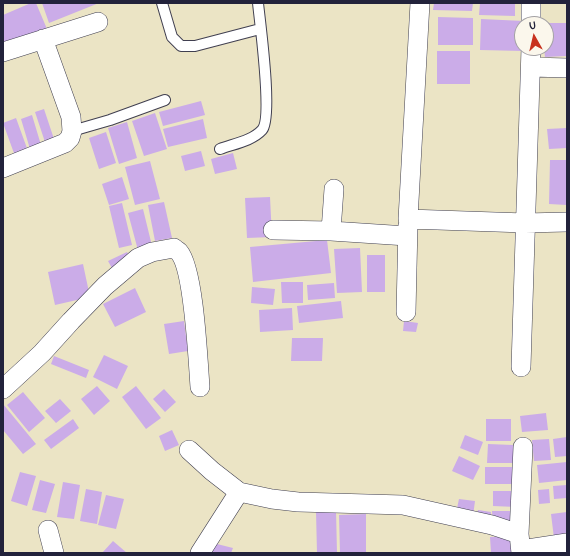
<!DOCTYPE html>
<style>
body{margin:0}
#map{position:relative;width:570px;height:556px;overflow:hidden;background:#ebe4c5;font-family:"Patrick Hand",sans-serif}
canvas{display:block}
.frame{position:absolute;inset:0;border:4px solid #22223b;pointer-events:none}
.north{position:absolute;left:514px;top:16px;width:40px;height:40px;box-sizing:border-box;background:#fbf7ec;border:1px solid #a4a2a5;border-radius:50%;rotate:352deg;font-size:11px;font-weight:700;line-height:16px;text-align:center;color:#22223b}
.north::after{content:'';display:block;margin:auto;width:14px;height:18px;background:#c8321e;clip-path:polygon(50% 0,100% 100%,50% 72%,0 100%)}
</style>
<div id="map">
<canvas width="570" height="556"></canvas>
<div class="frame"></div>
<div class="north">U</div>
</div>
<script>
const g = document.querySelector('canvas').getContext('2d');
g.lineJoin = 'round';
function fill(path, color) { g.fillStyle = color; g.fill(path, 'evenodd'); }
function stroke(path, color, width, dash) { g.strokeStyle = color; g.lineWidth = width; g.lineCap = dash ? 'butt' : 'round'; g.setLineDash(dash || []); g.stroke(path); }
fill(new Path2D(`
 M31,3H36L47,29L3,48V15Z
 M42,3H99L49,23Z
 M434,3H473L472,11L433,10Z
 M480,3H515V16L479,15Z
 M438,17L473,18V45H438Z
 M481,19L524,21L522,24L523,51L480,50Z
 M546,23H567V56L545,57L544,48H546Z
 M437,51H470V84H437Z
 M201,101L205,115L163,126L159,112Z
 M44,109L55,142L46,145L35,112Z
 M155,113L167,149L144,156L132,121Z
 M32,115L41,145L30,149L21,119Z
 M16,118L28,151L15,156L3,123Z
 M203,119L207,138L168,147L163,129Z
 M127,122L137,158L119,164L108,128Z
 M567,128V148L549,149L547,129Z
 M106,132L116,163L99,169L89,138Z
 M201,151L205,166L185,171L181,156Z
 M233,153L237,169L215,174L211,159Z
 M550,160H567V205L549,204Z
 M150,161L160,199L135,205L125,167Z
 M122,177L129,199L109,205L102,184Z
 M270,197L272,237L247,238L245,198Z
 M164,202L172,238L155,241L148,205Z
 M122,203L132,245L119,248L109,206Z
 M143,209L153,250L139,254L128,213Z
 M327,240L331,273L253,282L250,247Z
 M360,248L362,292L337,293L334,249Z
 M127,252L132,261L113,270L108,261Z
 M367,255H385V292H367Z
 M83,264L90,297L55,305L48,272Z
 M281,282H303V303H282Z
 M334,283L335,298L308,300L307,285Z
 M252,287L275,289L273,305L251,303Z
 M135,288L146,312L115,327L103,304Z
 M341,301L343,318L299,323L297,306Z
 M292,308L293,330L260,332L259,310Z
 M184,321L188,351L169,354L164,324Z
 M404,321L418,323L416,332L403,331Z
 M292,338H323L322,361H291Z
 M104,355L128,366L117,389L93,377Z
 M54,356L89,370L86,378L51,364Z
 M97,386L110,401L94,415L81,399Z
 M136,386L161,418L146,429L122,397Z
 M164,389L176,402L165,412L153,399Z
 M23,392L45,418L29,432L7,405Z
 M60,399L71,411L56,423L45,411Z
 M3,404L36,444L23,454L3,430Z
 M546,413L548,430L522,432L520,416Z
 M73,419L79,428L51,449L44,440Z
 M486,419H511V441H486Z
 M172,430L179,445L165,451L159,436Z
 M465,435L483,442L478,455L460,448Z
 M567,437V456L555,457L553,439Z
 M549,439L551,460L534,461L532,440Z
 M488,444L513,445V463H487Z
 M459,456L480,466L473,480L452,471Z
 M567,462V480L539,483L537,465Z
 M485,467H515V484H485Z
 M20,472L36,476L27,506L11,501Z
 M40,480L55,484L46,513L32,510Z
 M63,482L80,485L74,519L57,517Z
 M567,485V498L554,499L553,486Z
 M86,489L102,492L97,524L80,521Z
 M549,489L550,503L539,504L538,490Z
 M493,491H516V507L493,506Z
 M106,495L124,499L116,529L98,525Z
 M459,499L475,501L473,516L456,513Z
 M336,510L337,553H317L316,511Z
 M478,510L491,512L490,522L476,520Z
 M492,511H515V524L493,525Z
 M567,512V536L554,538L551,514Z
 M366,514V552L340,553L339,515Z
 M514,536L515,553H491L490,537Z
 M113,541L127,553H102Z
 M213,543L233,548L231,553H211Z`), '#cbace8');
const service = new Path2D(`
 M162,3L172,37L181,46H195L260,29
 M72,131L110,120L165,100
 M220,149C233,144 252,141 262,130C273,118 260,23 258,3`);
const minor = new Path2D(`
 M420,3L408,219L525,223L567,222
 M531,24V3
 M3,52L98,22
 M531,67L567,68
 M3,168L65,143L70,138L72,131L71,117L43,39
 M273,230L331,231L407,236
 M331,231L334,189
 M406,312L408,225
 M521,367L531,48
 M3,389L42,353L71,321L105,286L138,258L152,252L174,248C176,250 178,251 179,252C194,269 198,361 200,387
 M189,450L212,471L239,492L272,499L298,502L403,505L492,525L519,534
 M48,530L54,553
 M521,550L567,543
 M200,553L239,492
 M521,553L519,534L523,447`);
stroke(service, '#403f50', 12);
stroke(minor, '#403f50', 20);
stroke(service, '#fff', 10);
stroke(minor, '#fff', 19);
</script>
